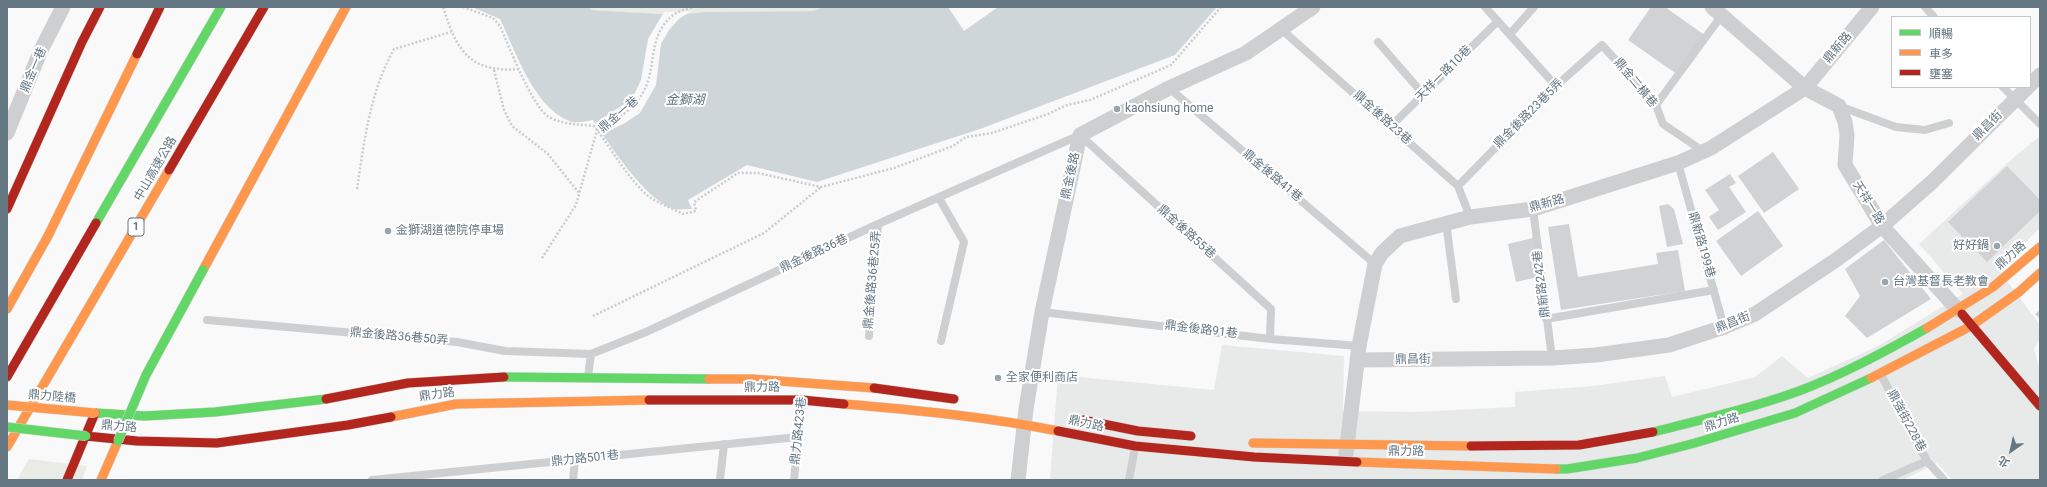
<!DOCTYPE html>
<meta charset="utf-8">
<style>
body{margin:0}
#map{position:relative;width:2047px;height:487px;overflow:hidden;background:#f9f9f9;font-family:Roboto,"Noto Sans TC",sans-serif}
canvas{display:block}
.frame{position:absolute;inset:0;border:8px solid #657683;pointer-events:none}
.legend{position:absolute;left:1891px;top:16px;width:140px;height:72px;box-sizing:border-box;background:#fff;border:1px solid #c1c8cd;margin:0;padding:5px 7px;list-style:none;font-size:12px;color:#657683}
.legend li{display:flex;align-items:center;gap:8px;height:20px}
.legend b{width:20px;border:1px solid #c1c8cd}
.north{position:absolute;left:1991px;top:431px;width:40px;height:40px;-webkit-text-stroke:3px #fff;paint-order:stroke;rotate:214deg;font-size:11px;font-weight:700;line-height:16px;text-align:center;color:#657683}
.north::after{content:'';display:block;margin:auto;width:14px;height:18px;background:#657683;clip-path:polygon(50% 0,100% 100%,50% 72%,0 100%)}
</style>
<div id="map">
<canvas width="2047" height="487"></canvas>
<div class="frame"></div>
<ul class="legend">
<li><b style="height:5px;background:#63d668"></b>順暢</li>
<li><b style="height:5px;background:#ff974d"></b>車多</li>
<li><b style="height:5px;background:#b3261e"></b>壅塞</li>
</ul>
<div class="north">北</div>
</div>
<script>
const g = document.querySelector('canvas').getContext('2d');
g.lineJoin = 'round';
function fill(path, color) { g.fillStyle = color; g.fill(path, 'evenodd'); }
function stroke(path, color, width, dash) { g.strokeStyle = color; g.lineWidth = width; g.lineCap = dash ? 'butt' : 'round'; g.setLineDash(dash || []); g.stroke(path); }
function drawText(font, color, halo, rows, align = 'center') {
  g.font = font + ' Roboto,"Noto Sans TC",sans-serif'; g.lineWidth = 4; g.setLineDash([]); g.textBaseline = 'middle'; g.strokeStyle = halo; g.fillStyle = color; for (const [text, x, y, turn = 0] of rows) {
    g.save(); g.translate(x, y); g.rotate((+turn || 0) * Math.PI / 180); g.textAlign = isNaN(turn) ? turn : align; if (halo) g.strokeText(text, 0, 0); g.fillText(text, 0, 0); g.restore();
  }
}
fill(new Path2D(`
 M2040,136V228L1998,269L2040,325V339L2034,349L2040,369V480H1952L1937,463L1903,480H1050L1058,375L1214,390L1222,345L1344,356L1343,411L1415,412L1515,407V392L1593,386L1665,376L1672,397L1755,377L1782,356L1808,378L1878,346L1963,294L1919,244L2012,159Z`), '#e8e9e9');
fill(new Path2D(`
 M590,7H824L813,11L704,12L678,15L591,10Z
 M29,459L87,466L82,480H17Z`), '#e8ebe6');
fill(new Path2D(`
 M472,7H590L591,10L678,15L704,12L813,11L824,7H948L964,31L998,7H1217L1175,55L980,129L817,182L747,165L688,200L692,209C687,209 679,210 674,209C644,199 610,145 593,120C586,121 575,124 569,121C533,106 516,52 500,19Z`), '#ced6d9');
fill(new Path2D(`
 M691,11L679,19L669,30L661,44L656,85L640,113L625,123L601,135L594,125L598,121L632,99L641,80L648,39L664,12Z`), '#f9f9f9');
fill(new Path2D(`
 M1651,7H1665L1706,36L1678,75L1628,40Z
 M1773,152L1799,189L1764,213L1738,176Z
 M2007,166L2040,200V211L1987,262L1948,222Z
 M1730,174L1736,183L1729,187L1746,212L1718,230L1709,217L1719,210L1705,190Z
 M1668,204L1674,209L1683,244L1667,247L1659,206Z
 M1758,211L1783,246L1741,276L1716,241Z
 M1569,224L1578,277L1658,264L1656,253L1678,250L1685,291L1561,310L1548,227Z
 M1533,238L1542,276L1516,282L1508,244Z
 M1884,240L1931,299L1867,338L1845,316L1860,296L1845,269Z
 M2040,310V319L2035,314Z`), '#d0d2d3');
const fast = new Path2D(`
 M96,223L221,7
 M504,377L709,379
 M95,413L145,416L215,412L326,399
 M1653,432C1701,420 1752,408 1799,391C1844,374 1886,351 1927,328
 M1556,469H1567L1637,458L1695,443L1795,413L1871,378`);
const slow = new Path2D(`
 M203,270L346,7
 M7,309L48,236L137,54
 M1927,328L1993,287L2040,247
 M1871,378L1971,326L2019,292L2040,273
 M709,379H752L874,388
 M844,404C916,410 988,417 1058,431
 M391,417L456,404L649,400
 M1253,443L1471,446
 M7,447L169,170
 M1357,462L1556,469
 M101,480L118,441`);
const jam = new Path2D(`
 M137,54L160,7
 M169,170L264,7
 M7,209L82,42L100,7
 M1962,314L2040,406
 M7,377L96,223
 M874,388L954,399
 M326,399L408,383L504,377
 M649,400H802L844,404
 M1083,420L1138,431L1191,436
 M1058,431L1135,446L1254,457L1357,462
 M86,436L137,441L217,443L348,425L391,417
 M1471,446L1579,445L1653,432
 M67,480L95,413`);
stroke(fast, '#d5d6d7', 10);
stroke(slow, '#d5d6d7', 10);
stroke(jam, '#d5d6d7', 10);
stroke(new Path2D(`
 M443,7C457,51 469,73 520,69
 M463,7L493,18L500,26C509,46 532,107 549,117C564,125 578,124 594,126C612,149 625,175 647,195C657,203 672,208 683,214L696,211L694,202L738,173H758L821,187L894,168L953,146L966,137L992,133L1048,114L1067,105L1090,100L1171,65L1221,7
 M494,70L504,110L512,126L548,154L579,193
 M357,189C364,142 370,92 394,49L451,32
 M542,258L576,205L597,130C614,121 632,111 642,94C658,69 646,38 672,16C677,11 688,9 694,7
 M593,316L764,233L821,187`), '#cbcccd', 2.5, [2, 2]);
stroke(new Path2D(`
 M1485,7L1556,86
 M1925,7L1934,17
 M1281,29L1458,186L1470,217
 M1510,34L1534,7
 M1378,42L1423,94
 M2003,87L2040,124
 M1169,88L1375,264
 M1656,105L1722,15
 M1839,106L1896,127L1925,130L1949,123
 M1391,126L1498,21
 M1678,163L1724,327
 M1458,186L1556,86L1602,45L1656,105L1663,124L1703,151
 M939,198L964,242L941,341
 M1533,209L1552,358
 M1446,222L1456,299
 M1042,312L1270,339L1359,346
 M1546,319L1714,290
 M207,320L457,342L505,351L591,354
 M869,336L878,224
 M1881,375L1927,461L1944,480
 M588,377L591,354L646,332L878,224L1080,135L1271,309L1270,339
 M372,480L798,437
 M573,480L575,460
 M720,480L724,444
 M794,480L802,401
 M1129,480L1135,447
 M1883,480L1927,461`), '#cecfd0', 8);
stroke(new Path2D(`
 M1712,7L1805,88L1839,106L1845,122L1847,135L1845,165L1882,226L1958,310
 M2030,85L2040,75
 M7,133L41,50L63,7
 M1357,360L1552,358L1596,355L1669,345L1724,327L1755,314L1836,260L1882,226L1932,182L2028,87
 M1346,454L1359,346L1375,264L1382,253L1400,236L1470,217L1533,209L1678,163L1711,148L1805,88L1872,7
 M1018,480L1026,409L1042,312L1080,135L1169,88L1246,53L1313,7`), '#cecfd0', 15);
stroke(fast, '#63d668', 9);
stroke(slow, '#ff974d', 9);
stroke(jam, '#b3261e', 9);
const fastBridge = new Path2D(`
 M7,427L86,436
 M118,441L146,375L203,270`);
const slowBridge = new Path2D(`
 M7,405L95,413`);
stroke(fastBridge, '#d5d6d7', 10, []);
stroke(slowBridge, '#d5d6d7', 10, []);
stroke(fastBridge, '#63d668', 9);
stroke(slowBridge, '#ff974d', 9);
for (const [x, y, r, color] of [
 [1117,109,4,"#99a4ac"],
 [388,231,4,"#99a4ac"],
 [1997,246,4,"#99a4ac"],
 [1885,282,4,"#99a4ac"],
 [998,378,4,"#99a4ac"]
]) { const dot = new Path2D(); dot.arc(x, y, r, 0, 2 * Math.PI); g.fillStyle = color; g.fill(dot); stroke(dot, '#fff', 1.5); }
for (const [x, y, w] of [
 [136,227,16]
]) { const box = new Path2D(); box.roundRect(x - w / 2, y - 9, w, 18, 3); g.fillStyle = '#fff'; g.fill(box); stroke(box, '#657683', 1); }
drawText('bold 11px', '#657683', null, [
 ["1",136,227]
]);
drawText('12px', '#657683', '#fff', [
 ["鼎新路",1838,48,-50],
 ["鼎金一巷",34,70,-67],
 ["天祥一路10巷",1444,74,-45],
 ["鼎金二橫巷",1635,83,50],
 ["鼎金後路23巷5弄",1529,114,-45],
 ["鼎金一巷",619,115,-41],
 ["鼎金後路23巷",1382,118,42],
 ["鼎昌街",1988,126,-45],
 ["中山高速公路",156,169,-60],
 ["鼎金後路",1071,176,-78],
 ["鼎金後路41巷",1272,176,40],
 ["天祥一路",1868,203,58],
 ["鼎新路",1547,204,-16],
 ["鼎金後路55巷",1186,232,42],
 ["鼎新路199巷",1701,245,74],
 ["鼎金後路36巷",814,254,-25],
 ["鼎力路",2011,256,-41],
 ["鼎金後路36巷25弄",873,280,-85],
 ["鼎新路242巷",1542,284,-97],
 ["鼎昌街",1733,323,-22],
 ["鼎金後路91巷",1201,330,7],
 ["鼎金後路36巷50弄",399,337,5],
 ["鼎昌街",1413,360,-1],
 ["鼎力路",762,388,-1],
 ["鼎力路",437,395,-8],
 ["鼎力陸橋",52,397,5],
 ["鼎強街228巷",1906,421,62],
 ["鼎力路",1722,423,-17],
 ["鼎力路",1086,424,12],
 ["鼎力路",119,427,5],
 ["鼎力路423巷",799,431,-84],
 ["鼎力路",1406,452,1],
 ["鼎力路501巷",585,459,-6]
]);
drawText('12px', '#657683', '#fff', [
 ["kaohsiung home",1125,109],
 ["金獅湖道德院停車場",396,231],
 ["好好鍋",1989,246,"right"],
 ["台灣基督長老教會",1893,282],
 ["全家便利商店",1006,378]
], 'left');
drawText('italic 13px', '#60757c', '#fff', [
 ["金獅湖",685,101]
]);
</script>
